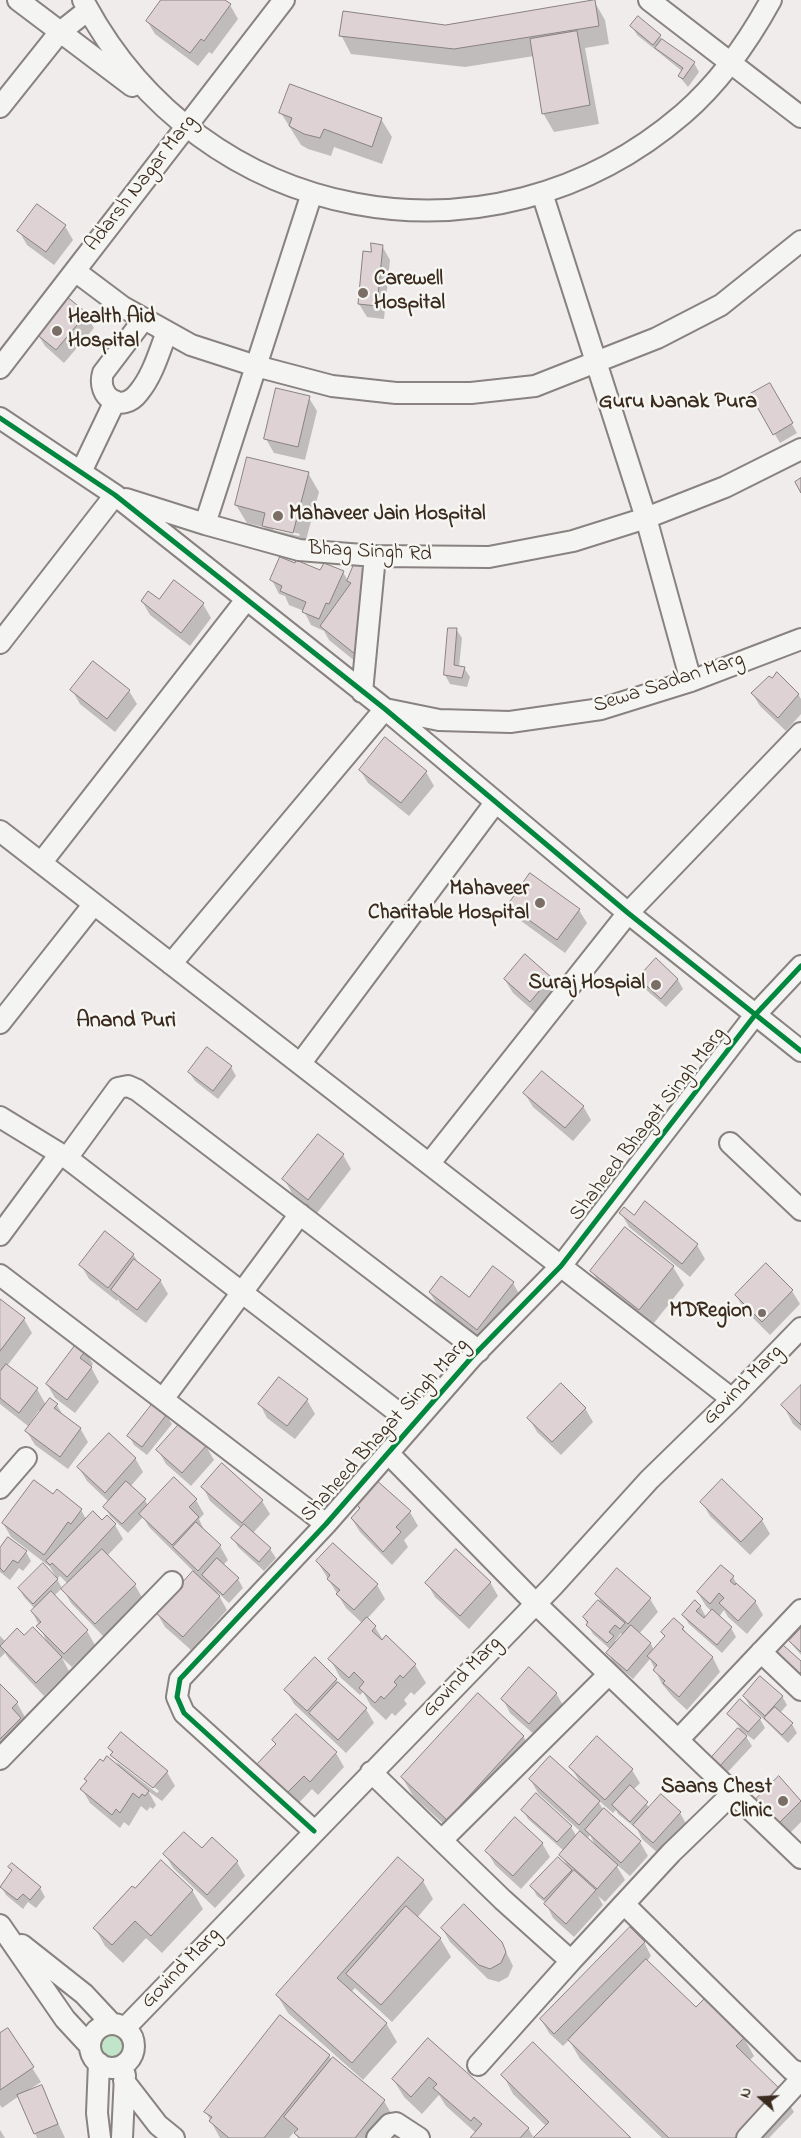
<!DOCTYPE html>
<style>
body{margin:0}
#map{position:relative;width:801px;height:2138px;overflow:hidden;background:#f1ecec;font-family:"Indie Flower",sans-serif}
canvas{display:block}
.north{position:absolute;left:736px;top:2073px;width:50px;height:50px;-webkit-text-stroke:4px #f6f6f2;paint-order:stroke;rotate:289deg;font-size:14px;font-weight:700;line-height:20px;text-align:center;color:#3b2a1e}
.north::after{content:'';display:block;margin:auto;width:18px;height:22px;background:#3b2a1e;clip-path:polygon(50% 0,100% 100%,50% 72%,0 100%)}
</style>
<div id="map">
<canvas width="801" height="2138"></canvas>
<div class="north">N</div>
</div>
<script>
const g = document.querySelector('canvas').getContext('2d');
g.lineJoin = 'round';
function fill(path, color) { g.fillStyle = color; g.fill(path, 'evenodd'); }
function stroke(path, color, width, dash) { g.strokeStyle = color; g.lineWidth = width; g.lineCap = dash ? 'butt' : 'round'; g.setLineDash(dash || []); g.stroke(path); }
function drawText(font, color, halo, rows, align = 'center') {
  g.font = font + ' "Indie Flower",sans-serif'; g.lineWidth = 5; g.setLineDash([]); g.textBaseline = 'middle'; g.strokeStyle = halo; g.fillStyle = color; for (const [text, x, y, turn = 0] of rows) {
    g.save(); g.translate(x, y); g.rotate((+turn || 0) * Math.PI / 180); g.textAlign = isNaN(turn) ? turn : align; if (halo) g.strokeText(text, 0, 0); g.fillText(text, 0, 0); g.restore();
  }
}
fill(new Path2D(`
 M99 2046a13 13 0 1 1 26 0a13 13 0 1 1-26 0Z`), '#c2e5c9');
fill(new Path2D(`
 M162,0H223L230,5L238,19L212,54L209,52L198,66L155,34L147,21Z
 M594,1L605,20L609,44L585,48L599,124L554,132L543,113L534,56L465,67L351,54L341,35L445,26Z
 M632,26L660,36L663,42L694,63L699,72L688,87L679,76L682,71L637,35Z
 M281,113L381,119L392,137L382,164L334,147L331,156L308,149L301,145Z
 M65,226L73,240L54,265L27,245L19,231Z
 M382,246L390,260L384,319L367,317L359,304Z
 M86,314L94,328L64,363L45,346L37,333Z
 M770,385L797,433L780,443L752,395Z
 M309,398L317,411L305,460L274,453L266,439Z
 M308,473L319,492L303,551L274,544L264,527L247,523L236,505ZM273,527L300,534L299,536L273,530Z
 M359,556L367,671L329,640L324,631L311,625L304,611L289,605L285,596L279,594L272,580L321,572H343L348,581Z
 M142,601L203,604L211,618L190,646L150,615Z
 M456,629L462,638L459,667L464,668L470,677L467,687L450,684L445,675Z
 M757,687L798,694L801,699V714L786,731L760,706L752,693Z
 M72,690L129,691L137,704L115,732L80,704Z
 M360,770L426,772L434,786L409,816L368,783Z
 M509,905L579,910L587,923L565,953L517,918Z
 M656,960L678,980L683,989L666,1007L644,988L639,978Z
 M550,977L558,991L538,1015L513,993L505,980Z
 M231,1067L236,1076L218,1099L195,1081L189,1072Z
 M525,1094L583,1106L591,1120L573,1141L533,1107Z
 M343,1155L351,1169L317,1213L292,1193L284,1179Z
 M621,1213L635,1217L697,1245L705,1259L690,1277L629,1227Z
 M626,1229L673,1267L684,1285L650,1328L602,1289L592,1271Z
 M133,1254L139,1264L160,1280L168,1294L146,1323L120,1303L118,1299L117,1301L89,1279L81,1265Z
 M513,1283L521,1297L485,1343L438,1306L430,1293L470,1299Z
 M792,1291L800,1304L770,1335L744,1309L736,1295Z
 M0,1300L24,1319L32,1333L7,1366L37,1389L46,1405H57L64,1417L80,1428L88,1442L68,1469L35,1445L27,1432L41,1412L39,1410L28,1426L0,1404V1374L2,1371L0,1370Z
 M85,1351L93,1364L91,1367L99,1382L75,1413L55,1398L47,1384Z
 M801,1387V1431L793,1424L783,1405Z
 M307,1400L315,1414L295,1439L267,1418L260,1404Z
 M585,1408L593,1422L561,1455L537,1432L529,1418Z
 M166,1415L172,1424L147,1455L134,1445L129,1436Z
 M206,1446L214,1460L191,1486L166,1464L158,1450Z
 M135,1458L143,1472L130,1487L145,1500L148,1506L196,1500L204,1514L199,1519L205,1532L220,1546L228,1560L223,1565L238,1579L243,1588L229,1603L217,1592L227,1610L191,1650L165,1627L157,1613L194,1572L149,1527L143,1517L128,1533L110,1516L105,1507L109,1502L87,1481L79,1468Z
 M722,1481L762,1520L770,1534L750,1555L710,1516L702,1502Z
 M203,1487L262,1501L270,1514L253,1533L270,1549L276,1558L264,1571L238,1547L233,1538L241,1528L210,1501Z
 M53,1496L81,1510L86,1519L102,1521L107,1517L115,1525L123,1539L107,1556L135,1585L143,1599L104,1637L71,1603L63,1589L68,1584L60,1576L57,1579L62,1588L54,1596L87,1631L95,1645L72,1667L62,1658L69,1671L44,1696L9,1659L5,1653L0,1658V1636L5,1641L24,1637L46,1640L32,1611L35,1609L24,1597L19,1588L57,1578L50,1567L11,1537L3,1523Z
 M355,1502L410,1512L418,1526L404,1540L408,1547L392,1565L360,1532L352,1519L360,1510Z
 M0,1550L26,1552L31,1561L23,1571L19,1568L10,1580L0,1572Z
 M317,1561L377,1585L385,1599L367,1619L375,1627L383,1640L386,1637L415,1665L426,1683L414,1695L411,1692L404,1700L407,1704L395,1716L392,1713L386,1720L371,1706L363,1692L360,1695L340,1677L330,1659L363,1624L346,1608Z
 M733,1577L739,1588L755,1601L763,1615L747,1634L728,1617L724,1610L719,1617L731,1628L736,1637L722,1653L689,1624L683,1615L700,1606L706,1617L711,1611L706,1606L698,1593Z
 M490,1582L498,1596L469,1629L435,1597L427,1583Z
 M596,1594L650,1599L658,1612L639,1634L651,1644L654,1650L666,1637L663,1632L683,1628L689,1637L713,1658L720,1672L687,1710L673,1697L662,1684L650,1659L633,1679L613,1662L608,1653L611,1650L593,1634L584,1618L600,1600ZM621,1633L623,1636L616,1644L615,1641Z
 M801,1630V1655L790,1642Z
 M336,1679L339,1685L366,1709L374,1723L346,1753L294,1704L286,1690Z
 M0,1686L17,1703L25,1717L21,1720L28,1733L0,1760Z
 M556,1693L564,1707L537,1737L510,1713L503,1699Z
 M744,1696H782L787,1705L780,1713L792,1724L797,1733L788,1743L749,1705Z
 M729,1714L760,1719L765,1728L754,1740L743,1732L752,1746L725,1775L712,1759L740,1728Z
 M296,1716L336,1753L344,1767L318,1795L312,1789L295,1807L257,1766L276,1745L274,1740Z
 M523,1736L534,1755L458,1837L413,1796L402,1777Z
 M110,1748L167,1772L175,1786L162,1801L148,1791L156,1805L153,1809L150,1807L147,1811L141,1806L129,1826L124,1822L120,1828L90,1803L82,1789L88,1782L86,1779L119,1767ZM115,1757L159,1791L157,1793L117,1762Z
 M571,1767L632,1770L640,1783L633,1790L650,1808L680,1813L688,1827L661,1856L642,1839L637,1829L618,1814L616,1810L613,1813L597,1799L604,1811L640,1842L648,1856L630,1876L615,1863L625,1880L605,1902L598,1896L603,1905L574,1937L553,1918L546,1903L537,1896L532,1887L568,1867L561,1855L564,1851L528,1819L523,1810L571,1827L577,1837L581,1832L538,1793L530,1779L581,1784ZM590,1835L596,1847L587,1839Z
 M779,1778L801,1801V1822L784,1839L762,1816Z
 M212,1838L237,1862L245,1876L215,1908L173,1868L165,1854L202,1850Z
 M542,1843L550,1857L521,1889L495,1865L487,1851Z
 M10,1867L40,1888L45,1897L36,1908L28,1902L23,1909L6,1895L1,1886L12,1872Z
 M423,1881L433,1899L417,1918L440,1938L451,1957L392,2022L355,1988L351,1992L386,2023L397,2042L363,2080L288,2013L277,1995Z
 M192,1890L203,1909L162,1953L146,1938L123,1963L105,1946L95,1928Z
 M442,1928L501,1942L513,1966L508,1977L499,1982L488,1979L450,1942Z
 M644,1942L651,1956L647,1961L696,2009L744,2038L754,2056L749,2061L783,2094L794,2112L769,2138H662L580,2059L569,2040L563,2046L549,2033L541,2019Z
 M8,2029L41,2082L27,2091L41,2086L65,2138H37L19,2096L2,2108L0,2105V2033Z
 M428,2039L528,2128L534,2138H472L476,2133L446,2106L439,2095L422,2114L404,2097L393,2079Z
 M329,2056L332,2060L333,2059L384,2101L395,2120L380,2138H298L294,2132L289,2138H220L206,2112Z
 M503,2075L629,2138H535L546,2126L513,2094Z
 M0,2130L5,2138H0Z
 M392,2130L404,2138H385Z`), '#0003');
const building = new Path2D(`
 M161,0H225L231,4L204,41L201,39L190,53L146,21Z
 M595,0L599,26L454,49L339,36L343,11L445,25Z
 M638,16L661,35L653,45L630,26Z
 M577,31L590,105L542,114L530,39Z
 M662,39L695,62L683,79L678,76L683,68L655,48Z
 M290,84L382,118L372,147L324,129L320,138L304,134L289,126L292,118L279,113Z
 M37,204L66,225L46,252L17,231Z
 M371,243L383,245L377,306L358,304L363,251L371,252Z
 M66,296L87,313L56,350L35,333Z
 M770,383L793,423L773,435L750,394Z
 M276,388L310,396L298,447L264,439Z
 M247,457L309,472L293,533L262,526L265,513L235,505Z
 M801,478V493L795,482Z
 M358,555L370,558L360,658L320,626L351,583L347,581Z
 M280,557L295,563L296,560L320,570L324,563L344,571L329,604L326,603L319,619L302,612L306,602L280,591L282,586L270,580Z
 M174,580L204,603L181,633L141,601L148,591L159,599Z
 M448,628H457L454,665L465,667L462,678L444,675Z
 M93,661L130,690L107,719L70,690Z
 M777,672L799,694L778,718L751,693L769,676L772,678Z
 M385,737L427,771L401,803L359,770Z
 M530,873L580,909L557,940L508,905Z
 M525,954L551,977L530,1002L504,979Z
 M656,958L678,979L661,999L638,978Z
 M207,1047L232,1066L213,1091L188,1072Z
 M542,1071L584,1106L565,1128L523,1093Z
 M318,1134L344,1154L308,1200L282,1179Z
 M645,1201L698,1244L682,1264L619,1213L624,1207L634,1215Z
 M625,1227L674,1266L639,1310L590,1271Z
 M105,1231L134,1254L108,1288L79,1265Z
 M134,1259L161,1280L137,1310L111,1290Z
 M766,1263L793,1290L762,1322L735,1295Z
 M493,1266L514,1282L477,1330L429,1292L441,1276L469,1297Z
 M0,1299L25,1318L0,1351Z
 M77,1343L86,1350L80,1358L92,1367L67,1400L46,1384Z
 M6,1364L38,1388L19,1413L0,1398V1372Z
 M279,1377L308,1399L287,1426L258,1404Z
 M561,1383L586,1408L552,1442L527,1418Z
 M801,1385V1425L781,1405Z
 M50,1398L58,1404L54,1408L81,1428L60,1457L25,1431Z
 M153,1403L167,1414L142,1447L127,1436Z
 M181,1422L207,1445L182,1473L156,1450Z
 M109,1433L136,1458L105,1493L77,1467Z
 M222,1463L263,1500L242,1523L201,1487Z
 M174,1477L197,1499L189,1507L199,1517L172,1545L139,1514Z
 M375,1479L411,1511L396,1527L401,1532L383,1552L351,1518L360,1508L354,1502Z
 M722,1479L763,1519L741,1542L700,1502Z
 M34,1480L53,1494L57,1489L82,1509L71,1524L68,1522L44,1555L2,1523Z
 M126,1481L146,1499L122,1524L103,1507Z
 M93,1511L102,1520L107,1515L116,1524L67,1577L52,1563L50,1565L46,1561Z
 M196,1522L221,1545L198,1571L173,1547Z
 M244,1524L271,1548L259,1562L231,1538Z
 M8,1537L27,1551L18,1563L13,1560L4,1572L0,1568V1548Z
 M333,1543L378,1584L354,1610L336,1594L340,1590L327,1579L330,1575L316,1561Z
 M102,1549L136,1584L95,1624L61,1589Z
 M456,1549L491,1582L460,1616L425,1583Z
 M217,1558L239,1578L223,1595L202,1575Z
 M43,1563L58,1579L33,1604L18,1588Z
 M721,1565L734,1576L730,1581L735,1585L736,1583L756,1601L738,1621L719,1603L724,1598L719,1593L710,1604L697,1592Z
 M617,1568L651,1598L628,1624L595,1594Z
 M193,1571L220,1596L183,1637L156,1613Z
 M51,1591L88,1630L64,1654L36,1626L41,1622L31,1611Z
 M598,1600L625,1623L620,1629L615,1625L609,1632L614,1636L607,1643L586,1625L588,1622L583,1617Z
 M695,1600L701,1606L696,1611L704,1618L712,1609L732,1627L717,1645L682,1615Z
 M367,1617L376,1626L372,1631L382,1640L386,1635L416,1664L403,1678L400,1675L394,1682L397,1685L384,1699L381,1696L375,1703L359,1688L364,1682L354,1672L349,1678L328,1659Z
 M674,1618L684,1627L682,1629L713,1657L679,1697L663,1683L665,1681L653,1670L657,1665L647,1656L665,1636L661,1632Z
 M631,1625L651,1643L627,1671L606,1653Z
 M33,1627L62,1657L36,1683L0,1646L17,1628L24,1635Z
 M801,1628V1652L789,1641Z
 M783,1645L801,1661V1672L794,1680L770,1659Z
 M315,1657L337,1679L307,1711L284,1690Z
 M529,1667L557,1693L529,1724L501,1699Z
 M760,1676L783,1696L765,1716L743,1696Z
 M338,1682L367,1708L338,1740L309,1713Z
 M0,1684L18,1702L12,1708L21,1718L0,1739Z
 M478,1693L524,1736L447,1820L401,1777Z
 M740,1699L761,1718L748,1732L727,1714Z
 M775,1707L793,1723L782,1735L764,1718Z
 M296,1714L337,1752L310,1782L304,1776L286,1794L256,1765L276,1744L272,1740Z
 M738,1728L747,1736L719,1767L710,1759Z
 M121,1732L168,1771L153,1788L110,1755L113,1752L108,1748Z
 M597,1736L633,1769L605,1800L569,1767Z
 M107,1756L149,1791L145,1796L142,1794L139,1798L133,1793L120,1813L116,1809L112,1815L80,1789L87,1781L84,1779L100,1759L103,1761Z
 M550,1756L600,1801L579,1825L529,1779Z
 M779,1776L801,1801L776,1826L753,1802Z
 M630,1785L648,1802L630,1822L612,1805Z
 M536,1793L572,1826L557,1842L521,1810Z
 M661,1794L681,1812L653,1843L633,1825Z
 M604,1808L641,1841L621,1863L585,1830Z
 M515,1817L543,1843L513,1876L485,1851Z
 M580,1831L618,1865L597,1889L559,1855Z
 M184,1832L202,1848L212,1837L238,1861L207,1895L163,1854Z
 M398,1857L424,1880L337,1978L387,2023L352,2063L276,1995Z
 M558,1857L572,1870L544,1899L530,1886Z
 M161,1860L193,1890L151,1936L135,1921L112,1945L93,1928L132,1886L135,1888Z
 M12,1863L41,1887L30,1900L23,1894L17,1900L0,1887L12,1870L8,1867Z
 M574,1870L596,1890L566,1924L544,1904Z
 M464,1904L502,1942L506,1952L501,1963L490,1969L479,1965L441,1928Z
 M406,1906L441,1938L381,2005L346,1974Z
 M630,1927L645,1942L554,2034L540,2019Z
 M646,1959L696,2007L705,1998L745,2037L736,2046L784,2093L741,2138H669L568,2040Z
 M280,2015L330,2055L264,2138H229L209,2121L212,2117L204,2112Z
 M8,2028L34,2067L0,2090V2033Z
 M428,2038L529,2128L520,2138H470L482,2124L474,2117L471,2121L433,2088L437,2084L429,2077L411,2097L392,2079Z
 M533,2042L631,2138H533L549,2122L501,2075Z
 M333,2057L385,2100L355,2138H300L294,2133L298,2129L284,2117Z
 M42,2085L58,2124L34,2134L17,2095Z`);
fill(building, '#ded2d5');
stroke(building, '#888280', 1);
const minor = new Path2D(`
 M18,0L132,86
 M83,0C201,225 490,280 683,114C720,82 748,42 771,0
 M649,0L801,117
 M0,107L59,33L88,10
 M542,193L646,518L691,681
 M75,271L123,307L191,345L256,366L332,386L396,393H471L535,386L657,338L721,305L801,241
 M144,319L103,373C96,397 122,415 139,392C153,375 159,352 167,332
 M0,368L284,0
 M0,418L115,495L385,709L628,913L801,1051
 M81,472L115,401
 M126,499L205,524L299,550L375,556L489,557L573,541L646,518L725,487L801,449
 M205,524L312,193
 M0,643L115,495
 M362,692L375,556
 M0,831L732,1399
 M41,863L246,600
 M171,964L385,709L439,720L510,722L601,709L691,681L801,639
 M0,1023L94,904
 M300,1064L495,803
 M0,1117L67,1158L413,1424
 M730,1143L801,1210
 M67,1158L118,1088L128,1086L137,1090L479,1351
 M429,1164L628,913L801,733
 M0,1235L60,1154
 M0,1275L326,1524
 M163,1399L300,1214
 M388,1453L536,1604L801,1858
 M0,1488L26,1458
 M761,1652L801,1690
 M678,1740L801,1610
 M0,1759L172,1582
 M371,1772L503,1900L571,1961L671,1853L733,1793
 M314,1831L184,1713L177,1697L180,1679L326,1524L472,1357L561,1266L755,1015L801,966
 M442,1840L609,1674
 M625,1905L792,2070L801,2073
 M0,1925L65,2019L90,2046
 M22,1945L84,1994L112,2024
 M90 2046a22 22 0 1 1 44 0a22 22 0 1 1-44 0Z
 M125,2028L553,1586L649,1480L732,1399L801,1328
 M99,2063L97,2113L100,2138
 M478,2065L571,1961
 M124,2081L158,2125L174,2138
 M122,2138L125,2075
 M377,2138L390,2124L396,2123L419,2138
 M747,2138L801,2079`);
stroke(minor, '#888280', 24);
stroke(minor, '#f4f4f2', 20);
stroke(new Path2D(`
 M0,418L115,495L385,709L628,913L801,1051
 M314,1831L184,1713L177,1697L180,1679L326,1524L472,1357L561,1266L755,1015L801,966`), '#00873e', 5);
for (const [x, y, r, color] of [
 [363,293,6,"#7b6e66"],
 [57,331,6,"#7b6e66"],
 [278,516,6,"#7b6e66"],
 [540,903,6,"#7b6e66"],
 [656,985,6,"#7b6e66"],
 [762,1313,5,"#7b6e66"],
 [783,1801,6,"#7b6e66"]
]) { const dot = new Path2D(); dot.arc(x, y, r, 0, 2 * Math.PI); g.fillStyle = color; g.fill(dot); stroke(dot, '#f6f6f2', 2); }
drawText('21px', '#3b2a1e', '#f6f6f2', [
 ["Adarsh Nagar Marg",142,184,-52],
 ["Bhag Singh Rd",370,553,3],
 ["Sewa Sadan Marg",669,684,-18],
 ["Shaheed Bhagat Singh Marg",649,1125,-52],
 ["Govind Marg",744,1386,-45],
 ["Shaheed Bhagat Singh Marg",386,1431,-48],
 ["Govind Marg",463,1678,-46],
 ["Govind Marg",182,1969,-46]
]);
drawText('bold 21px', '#3b2a1e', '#f6f6f2', [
 ["Carewell",374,281,"left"],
 ["Hospital",374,305,"left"],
 ["Health Aid",68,319,"left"],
 ["Hospital",68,343,"left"],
 ["Mahaveer Jain Hospital",289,516,"left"],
 ["Mahaveer",529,891],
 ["Charitable Hospital",529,915],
 ["Suraj Hospial",645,985],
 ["MDRegion",752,1313],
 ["Saans Chest",772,1789],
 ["Clinic",772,1813]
], 'right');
drawText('bold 22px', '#3b2a1e', '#f6f6f2', [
 ["Guru Nanak Pura",678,403],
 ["Anand Puri",126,1022]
]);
</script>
